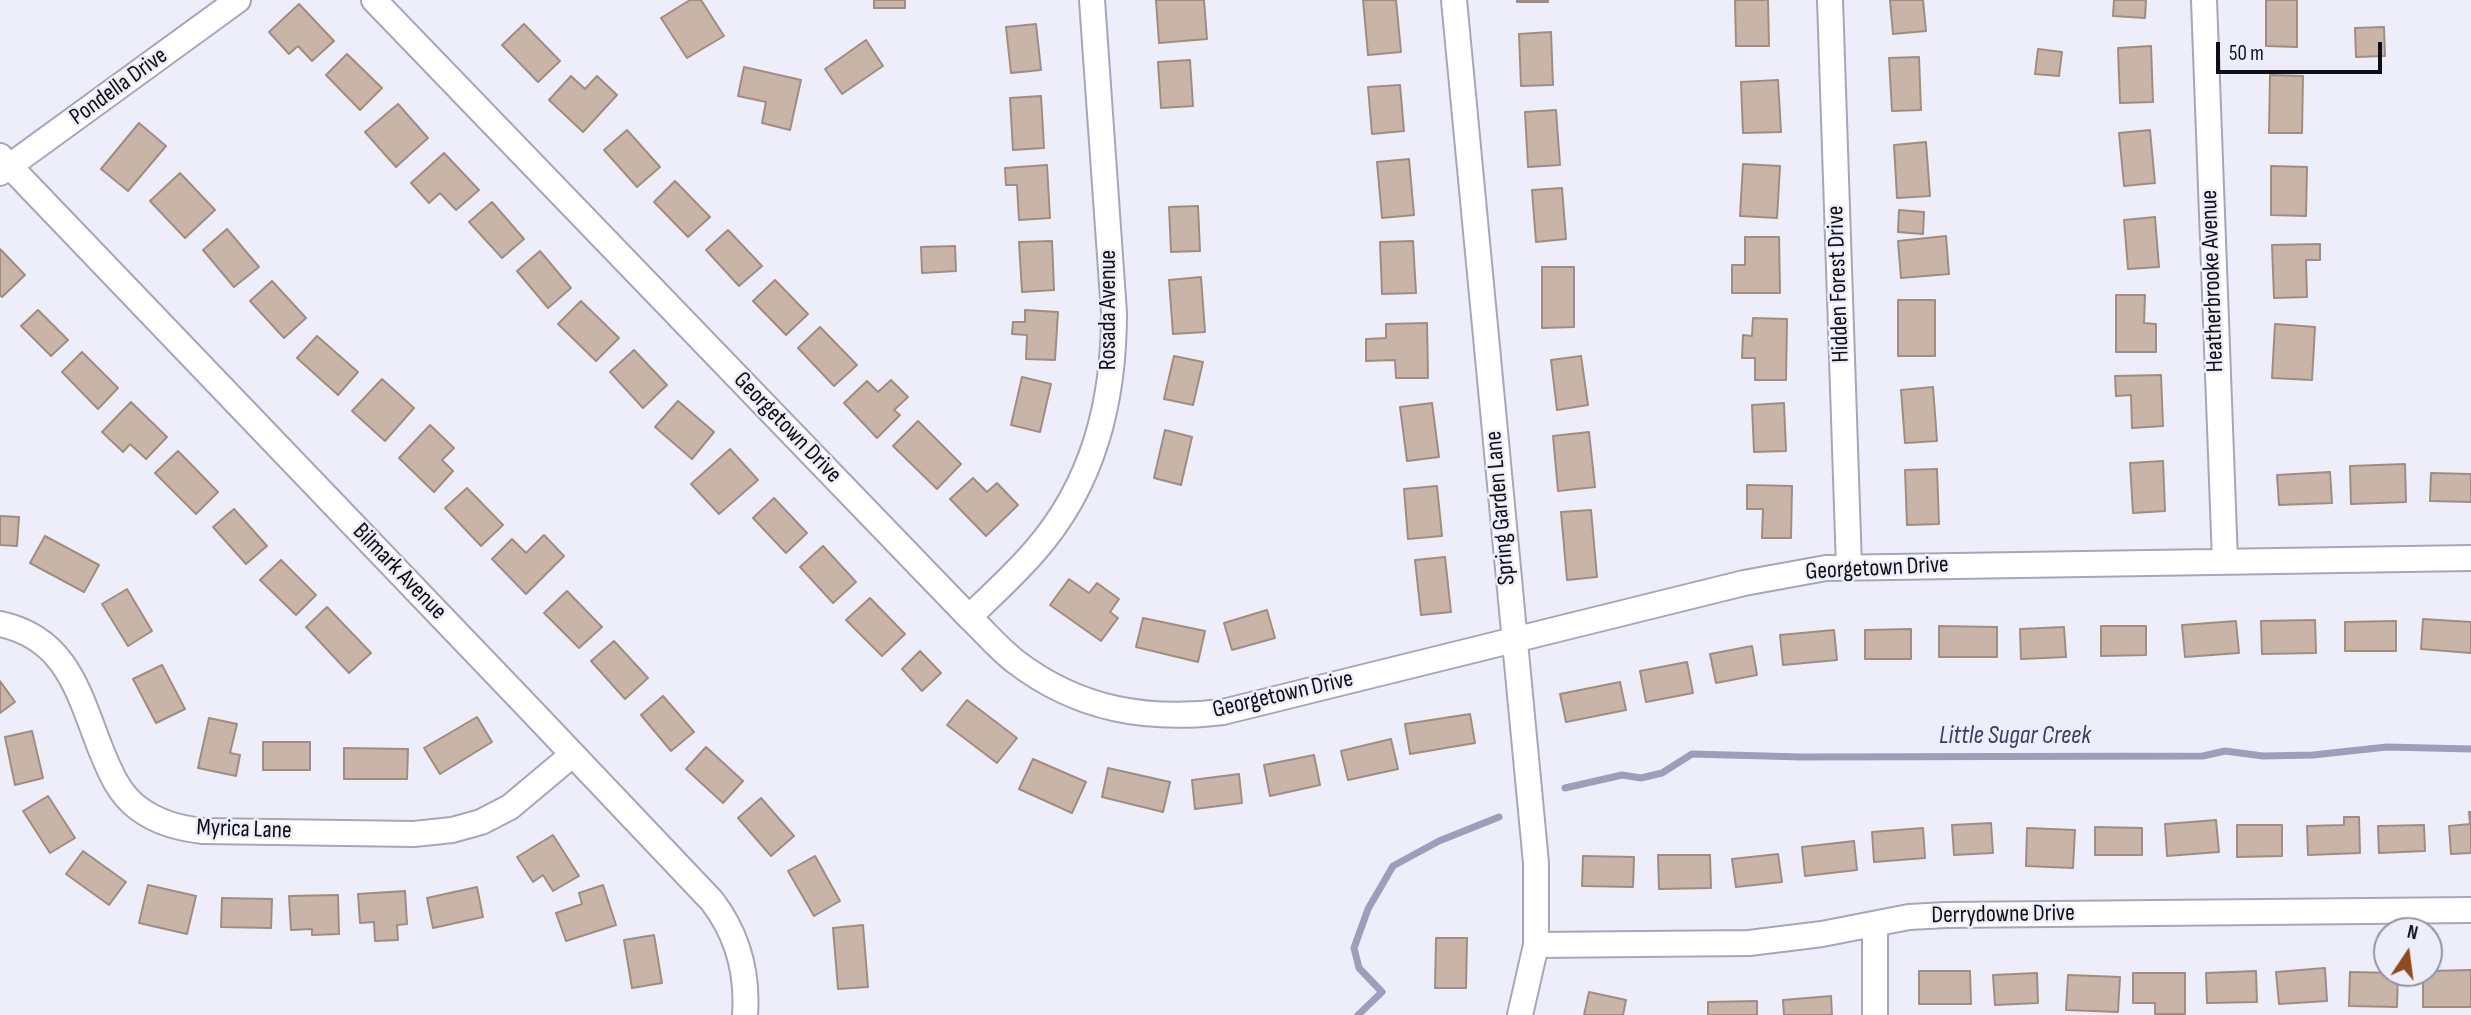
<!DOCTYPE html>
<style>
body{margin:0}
#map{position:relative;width:2471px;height:1015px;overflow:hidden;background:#eeeefb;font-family:"Sofia Sans Condensed",sans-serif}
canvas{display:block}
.north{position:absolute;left:2373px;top:917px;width:70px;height:70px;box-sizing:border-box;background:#eeeefb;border:2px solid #94949f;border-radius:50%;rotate:13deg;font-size:19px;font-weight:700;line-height:28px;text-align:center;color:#0e0e15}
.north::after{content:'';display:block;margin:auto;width:24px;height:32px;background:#8e4c1a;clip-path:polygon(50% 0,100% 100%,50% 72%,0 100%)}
.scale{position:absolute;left:2216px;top:42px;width:166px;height:32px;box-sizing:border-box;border:4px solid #0e0e15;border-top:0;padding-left:9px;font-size:21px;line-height:24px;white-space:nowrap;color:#0e0e15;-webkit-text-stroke:5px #eeeefb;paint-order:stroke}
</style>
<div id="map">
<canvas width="2471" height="1015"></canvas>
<div class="north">N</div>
<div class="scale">50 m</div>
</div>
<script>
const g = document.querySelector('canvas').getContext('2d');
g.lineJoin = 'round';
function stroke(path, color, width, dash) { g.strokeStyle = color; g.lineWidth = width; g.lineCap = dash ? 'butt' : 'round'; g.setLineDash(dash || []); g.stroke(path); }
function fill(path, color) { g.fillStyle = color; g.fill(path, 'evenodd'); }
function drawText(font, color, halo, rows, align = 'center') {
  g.font = font + ' "Sofia Sans Condensed",sans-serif'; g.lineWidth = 5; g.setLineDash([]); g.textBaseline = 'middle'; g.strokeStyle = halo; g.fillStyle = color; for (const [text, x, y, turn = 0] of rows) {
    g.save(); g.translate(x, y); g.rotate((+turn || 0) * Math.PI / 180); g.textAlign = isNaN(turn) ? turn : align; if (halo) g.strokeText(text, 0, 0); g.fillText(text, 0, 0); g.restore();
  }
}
stroke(new Path2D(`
 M1565,788L1622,775L1641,778L1662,773L1692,754L1802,757L2203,756L2225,751L2263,756L2313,755L2387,747L2471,749
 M1358,1015L1382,992L1359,968L1354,948L1368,909L1393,866L1439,841L1499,817`), '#9e9ebb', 7);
const building = new Path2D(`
 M690,0H701L724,36L687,58L661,18Z
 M874,0H905V8H874Z
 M1156,0H1204L1207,39L1159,43Z
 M1363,0H1396L1401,52L1368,55Z
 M1517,0H1548V2H1517Z
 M1735,0H1768L1769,46H1736Z
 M1890,0H1923L1926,31L1893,34Z
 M2114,0H2146L2145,18L2113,16Z
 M2266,0H2297V47L2266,46Z
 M299,4L334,41L312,61L298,46L289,54L269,32Z
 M524,24L560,61L538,82L502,45Z
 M1036,24L1041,70L1011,73L1006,27Z
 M2384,27L2385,56L2356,57L2355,28Z
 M1551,32L1553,85L1521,86L1519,34Z
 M866,40L883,66L842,94L825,69Z
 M2151,46L2153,102L2120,103L2118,48Z
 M2038,49L2062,52L2059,76L2035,74Z
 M347,54L382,88L360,110L326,75Z
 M1919,57L1921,110L1892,111L1889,58Z
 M1190,60L1193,106L1161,108L1158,62Z
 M744,67L801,80L790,130L762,123L766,102L738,96Z
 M2270,75L2303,76L2302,133H2269Z
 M571,76L585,89L597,76L617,95L583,132L549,100Z
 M1778,80L1781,132L1743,133L1741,82Z
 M1400,85L1404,131L1372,134L1368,87Z
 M1041,96L1044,148L1013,150L1010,98Z
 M398,104L428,138L396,167L365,132Z
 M1556,110L1560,165L1528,167L1525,112Z
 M139,123L166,146L128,191L101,169Z
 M627,130L660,167L637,187L604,150Z
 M2150,130L2155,183L2124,186L2119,133Z
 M1926,142L1930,196L1897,198L1894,145Z
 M444,153L479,190L456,210L440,193L429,203L411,183Z
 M1409,159L1414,215L1382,218L1377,162Z
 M1743,164L1780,166L1777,218L1740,216Z
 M1047,165L1050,218L1019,220L1017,185H1006L1005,168Z
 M2271,166L2307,167L2306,216L2271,215Z
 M180,173L215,210L185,238L150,201Z
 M675,181L710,217L688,237L654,202Z
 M1562,188L1566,239L1536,242L1532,190Z
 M492,202L524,239L502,258L469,222Z
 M1198,206L1200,251L1171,252L1169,207Z
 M1899,210L1924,212L1923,234L1898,232Z
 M2155,217L2159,267L2128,269L2124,220Z
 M227,229L259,267L234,287L203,250Z
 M728,230L762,266L739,286L706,250Z
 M1946,236L1949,274L1901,278L1898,241Z
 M1745,237H1779L1780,293H1732V265H1745Z
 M1052,241L1054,290L1022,292L1019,242Z
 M1413,241L1416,293L1382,294L1380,242Z
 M2320,244V260H2306L2307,297L2274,298L2272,245Z
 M955,246L956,271L922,273L921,247Z
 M0,249L25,275L2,297L0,295Z
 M540,251L571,288L548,308L517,271Z
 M1542,267H1574V327L1542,328Z
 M1201,277L1205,332L1173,334L1169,280Z
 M775,280L808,314L786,335L753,301Z
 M272,281L306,318L284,338L250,301Z
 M2116,295H2145L2144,323L2156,324V352H2116Z
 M1898,300H1935V356H1898Z
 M581,301L619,338L596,361L558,324Z
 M38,310L68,340L51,356L21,326Z
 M1025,310L1058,312L1055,360L1026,359L1027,335L1012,334L1013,322H1025Z
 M1753,318L1787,319L1786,380H1755V358H1742L1743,335L1752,336Z
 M1427,323L1428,378H1396L1395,360L1366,361V339L1386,338V324Z
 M2275,324L2315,327L2312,380L2272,378Z
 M820,327L857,365L834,386L798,348Z
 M317,336L358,372L338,395L297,358Z
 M634,350L667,385L643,408L610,372Z
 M82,352L118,388L98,409L62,372Z
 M1174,356L1203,362L1193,405L1164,399Z
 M1581,356L1588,405L1557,410L1551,360Z
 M2161,375L2163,426L2132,428L2131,395L2116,396L2115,376Z
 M1022,377L1051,384L1040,432L1011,425Z
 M382,379L414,408L385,441L352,411Z
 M891,380L908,397L894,410L900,415L877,438L844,403L867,381L878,392Z
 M1933,387L1937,441L1905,443L1901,390Z
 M678,401L714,432L692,459L655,427Z
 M131,402L167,437L146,459L130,444L123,452L102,432Z
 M1432,403L1439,457L1407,461L1400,407Z
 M1784,403L1786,451L1754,452L1752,405Z
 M918,421L961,464L937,489L893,446Z
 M430,425L454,448L442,460L453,471L434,492L399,458Z
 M1165,430L1192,437L1181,485L1154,478Z
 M1589,432L1595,487L1558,491L1553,436Z
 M730,449L758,480L719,514L691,484Z
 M178,451L218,492L196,514L155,473Z
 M2163,461L2165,511L2133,513L2130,463Z
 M2405,464L2406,502L2351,504L2350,466Z
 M1937,469L1939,524L1907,525L1905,470Z
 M2330,472L2332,503L2279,505L2277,475Z
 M2431,473L2471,474V502L2430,501Z
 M973,478L987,492L997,483L1018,505L986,536L950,499Z
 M1747,485L1792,486L1791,538H1762L1763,509H1747Z
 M1437,486L1442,536L1408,539L1404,489Z
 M467,488L503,525L481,546L445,508Z
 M774,498L807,533L786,553L753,518Z
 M234,509L267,546L246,564L213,527Z
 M1591,510L1597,577L1567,580L1561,512Z
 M0,516L19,517L17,546L0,545Z
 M544,535L564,556L526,594L492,559L512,539L526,553Z
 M45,536L99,565L84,592L30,563Z
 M823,546L856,582L833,603L800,567Z
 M1445,557L1451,612L1421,615L1415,560Z
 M281,560L316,595L296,615L260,580Z
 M1069,579L1089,593L1097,583L1119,599L1110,612L1118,618L1101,641L1050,605Z
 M127,589L152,631L128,646L102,604Z
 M567,591L602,627L579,648L544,613Z
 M870,598L905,634L882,656L846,620Z
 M327,607L371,653L349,673L306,627Z
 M1267,610L1275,638L1232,650L1224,623Z
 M1143,618L1205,631L1198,662L1136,647Z
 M2423,619L2471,622V653L2421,649Z
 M2315,620L2316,653L2262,654L2261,621Z
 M2236,621L2239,653L2185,657L2182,625Z
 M2396,621V651H2345V622Z
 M1939,626L1997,627V657H1939Z
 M2101,626H2146V655L2101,656Z
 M2064,627L2066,657L2021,659L2020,629Z
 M1911,629V659H1865V630Z
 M1834,630L1837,660L1783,665L1780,635Z
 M614,641L648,678L625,699L591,661Z
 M1752,646L1757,675L1716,683L1710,654Z
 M920,651L941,673L922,691L902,669Z
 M1687,662L1693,693L1646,702L1640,671Z
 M162,665L185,709L156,723L133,679Z
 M0,681L15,702L0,713Z
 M1620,682L1626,710L1566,722L1560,694Z
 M663,696L694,732L671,751L641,715Z
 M967,700L1017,738L997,763L947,725Z
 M1470,714L1475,743L1410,754L1405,724Z
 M477,717L492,742L440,774L424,748Z
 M209,718L237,724L230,753L240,755L236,776L198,768Z
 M32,731L43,778L15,785L5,737Z
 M1391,739L1398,769L1348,780L1341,751Z
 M263,742H310V770H263Z
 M706,747L743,781L723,803L686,769Z
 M344,748L408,749L407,779H344Z
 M1314,755L1320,785L1270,796L1264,765Z
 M1033,759L1086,782L1072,813L1019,789Z
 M1108,768L1170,782L1163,812L1102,797Z
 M1239,774L1242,803L1195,809L1192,780Z
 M48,796L75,838L50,853L23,811Z
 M761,798L794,836L771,856L738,818Z
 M2469,812H2471V853L2451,854L2449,826L2470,824Z
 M2344,817H2359L2360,853L2308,855L2307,826L2344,825Z
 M2216,820L2219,852L2167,856L2165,824Z
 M1991,823L1993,853L1954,855L1952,825Z
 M2237,825H2282V856L2237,857Z
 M2424,825L2425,851L2379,853L2378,826Z
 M2095,827L2142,828V855H2095Z
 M1923,828L1925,858L1874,862L1872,832Z
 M2027,828L2075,830L2073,868L2026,866Z
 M553,835L579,876L553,891L543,875L533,882L517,857Z
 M1854,841L1857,870L1805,876L1802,847Z
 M83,851L126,882L109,905L66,874Z
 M1778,854L1782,882L1736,887L1732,859Z
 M1658,855H1710L1711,888L1659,889Z
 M815,856L840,901L814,916L788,871Z
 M1583,856L1634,857L1633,887L1582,886Z
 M148,885L196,896L187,934L139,923Z
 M603,885L616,925L566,941L556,913L582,904L579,893Z
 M477,887L483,917L433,928L427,898Z
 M405,891L407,924L397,925L398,940L375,941L374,922L360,923L358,894Z
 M338,895L339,934L312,935V929L291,930L289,896Z
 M222,898L272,899L271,928L221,927Z
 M863,925L868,987L838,989L833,928Z
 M654,935L662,983L632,988L624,940Z
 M1436,938H1467L1466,988H1435Z
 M2325,968L2327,1001L2279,1004L2276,972Z
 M2471,970V1007H2423V973H2429V971Z
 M1919,971H1970L1971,1004H1919Z
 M2256,971L2257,1002L2207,1003L2206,973Z
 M2350,972L2398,973L2397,1007L2349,1006Z
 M2037,973L2038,1003L1995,1005L1993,975Z
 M2133,973H2185V1014H2155V1003H2133Z
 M2068,975L2120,977L2118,1012L2066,1010Z
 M1589,992L1626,1000L1623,1015H1584Z
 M1831,996L1832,1015H1784L1783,1000Z
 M1757,1001V1015H1708V1002Z`);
fill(building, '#c9b4a8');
stroke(building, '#a08c80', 2);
const minor = new Path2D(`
 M374,0L969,617C985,632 999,649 1016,662C1079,710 1147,721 1223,712L1744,583L1826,568L2471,558
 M1454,0L1536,863V945L1520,1015
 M1830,0L1849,567
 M2204,0L2225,561
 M0,156L527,706L712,901C738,935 748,973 745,1015
 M0,173L238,0
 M969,617C991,596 1014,575 1034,552C1094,484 1114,401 1114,313L1092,0
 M0,624C67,638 79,694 101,750C110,772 119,794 138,808C158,823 179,828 203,831L414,834L452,830L481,822L510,807L572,755
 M1875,924V1015
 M1536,945L1749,943L1822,934L1909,917L1946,915L2471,910`);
stroke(minor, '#a6a6bb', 28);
stroke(minor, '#fff', 24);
drawText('24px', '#0e0e15', '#eeeefb', [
 ["Pondella Drive",119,87,-36],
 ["Heatherbrooke Avenue",2213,281,-92],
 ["Hidden Forest Drive",1839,284,-92],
 ["Rosada Avenue",1109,310,-90],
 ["Georgetown Drive",787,428,46],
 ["Spring Garden Lane",1501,508,-95],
 ["Georgetown Drive",1877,569,-3],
 ["Bilmark Avenue",399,572,46],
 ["Georgetown Drive",1283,695,-13],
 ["Myrica Lane",244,830,2],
 ["Derrydowne Drive",2003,915,-1]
]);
drawText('italic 26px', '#3e3b66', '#eeeefb', [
 ["Little Sugar Creek",2015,736]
]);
</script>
